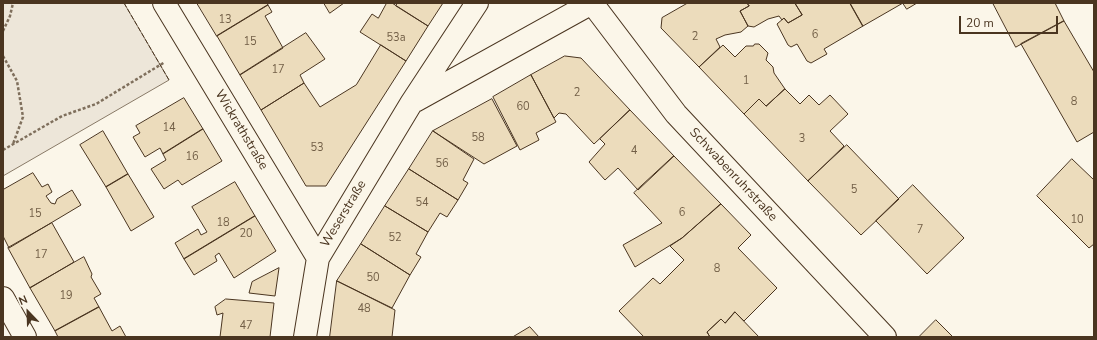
<!DOCTYPE html>
<meta charset="utf-8">
<style>
body{margin:0}
#map{position:relative;width:1097px;height:340px;overflow:hidden;background:#fbf6e9;font-family:"Nunito Sans",sans-serif}
canvas{display:block}
.frame{position:absolute;inset:0;border:4px solid #4a3520;pointer-events:none}
.north{position:absolute;left:8px;top:292px;width:40px;height:40px;-webkit-text-stroke:3px #fbf6e9;paint-order:stroke;rotate:337deg;font-size:11px;font-weight:700;line-height:16px;text-align:center;color:#4a3520}
.north::after{content:'';display:block;margin:auto;width:14px;height:18px;background:#4a3520;clip-path:polygon(50% 0,100% 100%,50% 72%,0 100%)}
.scale{position:absolute;left:959px;top:16px;width:99px;height:18px;box-sizing:border-box;border:2px solid #4a3520;border-top:0;padding-left:5px;font-size:12px;line-height:14px;white-space:nowrap;color:#4a3520;-webkit-text-stroke:3px #fbf6e9;paint-order:stroke}
</style>
<div id="map">
<canvas width="1097" height="340"></canvas>
<div class="frame"></div>
<div class="north">N</div>
<div class="scale">20 m</div>
</div>
<script>
const g = document.querySelector('canvas').getContext('2d');
g.lineJoin = 'round';
function fill(path, color) { g.fillStyle = color; g.fill(path, 'evenodd'); }
function stroke(path, color, width, dash) { g.strokeStyle = color; g.lineWidth = width; g.lineCap = dash ? 'butt' : 'round'; g.setLineDash(dash || []); g.stroke(path); }
function drawText(font, color, halo, rows, align = 'center') {
  g.font = font + ' "Nunito Sans",sans-serif'; g.lineWidth = 3; g.setLineDash([]); g.textBaseline = 'middle'; g.strokeStyle = halo; g.fillStyle = color; for (const [text, x, y, turn = 0] of rows) {
    g.save(); g.translate(x, y); g.rotate((+turn || 0) * Math.PI / 180); g.textAlign = isNaN(turn) ? turn : align; if (halo) g.strokeText(text, 0, 0); g.fillText(text, 0, 0); g.restore();
  }
}
const green = new Path2D(`
 M3,3H124L169,80L3,176Z`);
fill(green, '#ede6d9');
stroke(green, '#887966', 1);
const building = new Path2D(`
 M197,3H267L268,5L217,36Z
 M324,3H344L330,13Z
 M387,3H392L428,26L406,61L360,32L372,14L378,18Z
 M398,3H443L428,26L396,6Z
 M688,3H747L749,6L740,11L748,26L741,32L725,35L716,39L720,47L699,67L661,28L662,18Z
 M747,3H795L802,15L788,23L784,18L782,20L779,16L768,19L754,27L748,26L740,11L749,6Z
 M795,3H850L863,26L824,49L827,54L811,63L807,61L797,44L791,47L788,45L777,24L784,18L788,23L802,15Z
 M850,3H903L863,26Z
 M903,3H917L907,9Z
 M993,3H1055L1064,21L1016,47Z
 M268,5L272,12L265,16L283,48L240,75L217,36Z
 M1064,21L1094,72V132L1077,142L1021,44Z
 M306,33L325,59L300,75L304,83L261,110L240,75Z
 M755,44H759L768,53L766,60L773,67L774,73L785,89L766,106L759,99L744,114L699,67L723,45L735,57L746,46H753Z
 M381,45L406,61L326,186H306L261,110L304,83L320,107L356,85Z
 M565,56L581,58L630,110L594,144L566,114L559,113L554,118L531,75Z
 M531,75L556,122L536,133L539,140L520,150L493,97Z
 M785,89L800,104L809,95L819,105L830,95L848,114L830,131L844,146L808,181L744,114L759,99L766,106Z
 M184,98L203,129L163,154L160,148L145,157L133,137L140,133L136,126Z
 M492,99L517,146L484,164L433,131Z
 M630,110L674,156L638,190L618,168L605,180L589,162L605,144L600,139Z
 M203,129L222,161L182,185L178,180L164,189L151,169L166,160L163,154Z
 M103,131L128,174L106,187L80,145Z
 M433,131L474,159L463,180L468,183L458,200L409,169Z
 M847,145L899,199L861,235L808,181Z
 M674,156L721,204L682,238L635,267L623,245L662,223L634,193Z
 M1072,159L1094,180V244L1089,248L1037,196Z
 M409,169L458,200L447,217L440,213L428,232L385,206Z
 M33,173L42,187L48,184L52,192L46,196L51,203L55,204L57,199L72,190L81,205L9,248L3,236V190Z
 M128,174L154,217L131,231L106,187Z
 M235,182L255,216L184,259L175,243L198,229L201,235L207,232L192,207Z
 M913,185L964,238L927,274L876,221Z
 M721,204L751,235L738,248L777,288L744,321L735,312L725,323L721,319L707,332L710,337H644L619,311L653,278L660,284L684,260L670,246L682,238Z
 M385,206L428,232L416,254L421,257L410,275L361,244Z
 M255,216L276,251L234,278L219,253L215,256L217,261L194,275L184,259Z
 M52,223L74,262L30,288L8,248Z
 M361,244L410,275L392,308L337,281Z
 M84,257L92,274L91,277L101,294L94,298L99,307L55,331L30,288Z
 M279,268L275,296L249,293L252,282Z
 M337,281L395,310L392,337H330Z
 M226,299L274,303L270,337H220L223,313L217,315L215,307Z
 M99,307L112,331L120,326L126,337H58L55,331Z
 M735,312L759,337H710L707,332L721,319L725,323Z
 M936,320L953,337H919Z
 M530,327L539,337H513Z`);
fill(building, '#ecdcbc');
stroke(building, '#4a3520', 1);
const street = new Path2D(`
 M164,3L318,258
 M592,3L676,114L885,337
 M415,101L592,3
 M3,298L25,337
 M305,337L318,258L412,102L477,3`);
stroke(street, '#4a3520', 24);
stroke(new Path2D(`
 M3,31L10,16L13,3
 M3,56L17,81L23,117L13,144
 M3,150L62,116L96,104L165,62`), '#7f6f5c', 2.5, [3, 2]);
stroke(street, '#fbf6e9', 22);
stroke(new Path2D(`
 M124,3L169,80`), '#4a3520', 1, [5, 2]);
drawText('11px', '#725f47', null, [
 ["13",225,20],
 ["6",815,35],
 ["2",695,37],
 ["53a",396,38],
 ["15",250,42],
 ["17",278,70],
 ["1",746,81],
 ["2",577,93],
 ["8",1074,102],
 ["60",523,107],
 ["14",169,128],
 ["58",478,138],
 ["3",802,139],
 ["53",317,148],
 ["4",634,151],
 ["16",192,157],
 ["56",442,164],
 ["5",854,190],
 ["54",422,203],
 ["6",682,213],
 ["15",35,214],
 ["10",1077,220],
 ["18",223,223],
 ["7",920,230],
 ["20",246,234],
 ["52",395,238],
 ["17",41,255],
 ["8",717,269],
 ["50",373,278],
 ["19",66,296],
 ["48",364,309],
 ["47",246,326]
]);
drawText('13px', '#4a3520', '#fbf6e9', [
 ["Wickrathstraße",241,130,59],
 ["Schwabenruhrstraße",733,175,47],
 ["Weserstraße",344,214,-59]
]);
</script>
